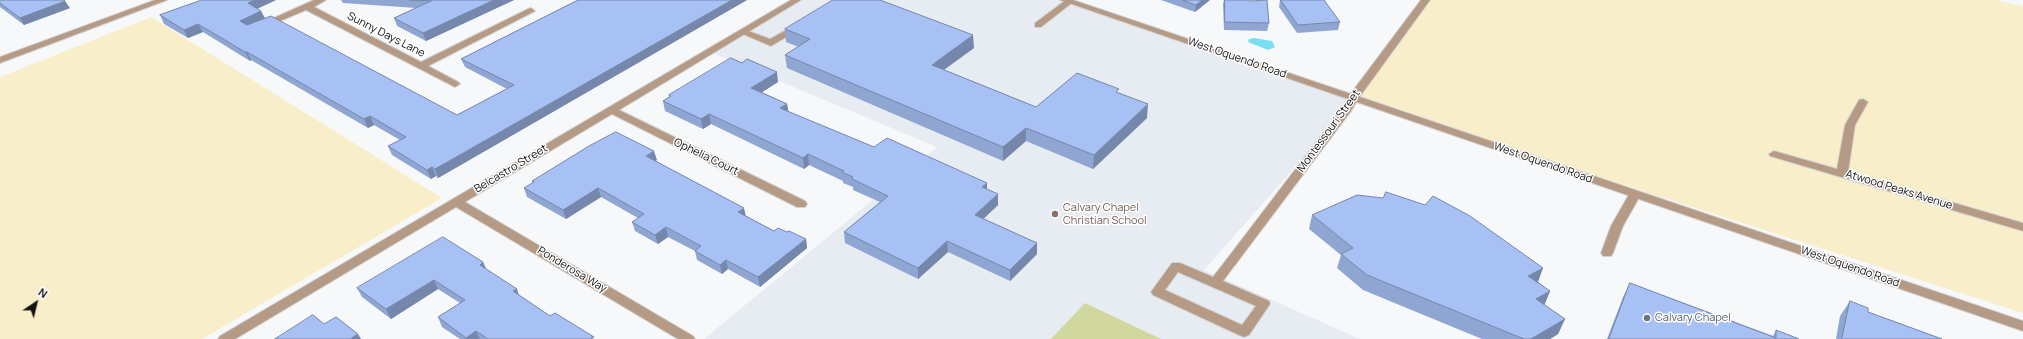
<!DOCTYPE html>
<style>
body{margin:0}
#map{position:relative;width:2023px;height:339px;overflow:hidden;background:#f7f8f9;font-family:Manrope,sans-serif}
canvas{display:block}
.north{position:absolute;left:16px;top:283px;width:40px;height:40px;-webkit-text-stroke:3px #fff;paint-order:stroke;rotate:35deg;font-size:11px;font-weight:700;line-height:16px;text-align:center;color:#121212}
.north::after{content:'';display:block;margin:auto;width:14px;height:18px;background:#121212;clip-path:polygon(50% 0,100% 100%,50% 72%,0 100%)}
</style>
<div id="map">
<canvas width="2023" height="339"></canvas>
<div class="north">N</div>
</div>
<script>
const g = document.querySelector('canvas').getContext('2d');
g.lineJoin = 'round';
function fill(path, color) { g.fillStyle = color; g.fill(path, 'evenodd'); }
function stroke(path, color, width, dash) { g.strokeStyle = color; g.lineWidth = width; g.lineCap = dash ? 'butt' : 'round'; g.setLineDash(dash || []); g.stroke(path); }
function drawText(font, color, halo, rows, align = 'center') {
  g.font = font + ' Manrope,sans-serif'; g.lineWidth = 3; g.setLineDash([]); g.textBaseline = 'middle'; g.strokeStyle = halo; g.fillStyle = color; for (const [text, x, y, turn = 0] of rows) {
    g.save(); g.translate(x, y); g.rotate((+turn || 0) * Math.PI / 180); g.textAlign = isNaN(turn) ? turn : align; if (halo) g.strokeText(text, 0, 0); g.fillText(text, 0, 0); g.restore();
  }
}
fill(new Path2D(`
 M797,0H1064L1353,98L1303,158L1204,270L1360,339H704L937,147L710,52Z`), '#e7ebf2');
fill(new Path2D(`
 M1085,303L1161,339H1051Z`), '#d0d89f');
fill(new Path2D(`
 M1430,0H1995L2023,6V313L1353,98Z
 M151,17L442,198L202,339H0V77Z`), '#f8eec9');
fill(new Path2D(`
 M1254,38L1272,41L1275,47L1268,50L1248,42L1249,39Z`), '#78def0');
const service = new Path2D(`
 M1066,0H1072L1073,2L1041,27H1035V23Z
 M797,24L802,27L800,29L771,46L738,32L743,29L770,39Z
 M1635,190L1641,194L1623,226L1613,253L1611,256H1603L1601,253L1611,226L1631,191Z
 M1231,258L1235,259L1237,262L1223,281L1269,301L1270,304L1249,335L1244,337L1239,335L1153,295L1151,292L1172,263H1180L1213,277L1227,259ZM1178,272L1256,306L1242,325L1165,290Z`);
const minor = new Path2D(`
 M314,0H326L314,7L421,62L528,9L531,8L535,11L428,66L458,82L460,84L455,87L306,10L266,27H260L258,25Z
 M791,0H801L619,110L805,201L807,204L805,207H797L612,114L465,202L693,336L695,339H678L456,207L235,339H218L220,336Z
 M1421,0H1430L1358,99L1351,111L1235,265H1227L1225,262L1227,259L1342,108L1349,96Z
 M1863,99L1868,102L1855,125L1848,172L2023,223V231L1770,156L1769,154L1774,151L1837,169L1845,125L1859,100Z`);
const tertiary = new Path2D(`
 M155,0H167L0,63V57Z
 M1060,0H1073L2023,321V331Z`);
stroke(service, '#d2d3d4', 2);
stroke(minor, '#d2d3d4', 2);
stroke(tertiary, '#d2d3d4', 2);
fill(service, '#b59b85');
fill(minor, '#b59b85');
fill(tertiary, '#b59b85');
fill(new Path2D(`
 M0,0L70,8L24,25L0,7Z
 M202,0H276L257,9L261,11L265,18L457,115L507,89L465,67L461,59L578,0H747L461,165L438,178L436,176L431,179L392,155L388,146L400,140L374,125L368,128L251,60L250,61L203,32L188,38L164,24L160,15Z
 M341,0H514L426,41L397,26L394,18L416,8L343,3Z
 M1161,0H1210L1195,12Z
 M1224,0H1251V1L1269,23L1267,31L1224,30L1223,4Z
 M1280,0H1324L1340,22L1338,30L1297,33L1279,7Z
 M785,29L974,48L944,70L1036,107L1119,93L1147,118L1093,169L1026,141L1003,161L787,68L785,55L799,47L786,42Z
 M778,82L762,92L787,104L788,112L874,147L998,194V205L983,219L1037,243V254L1010,281L948,252L918,279L845,243L844,232L880,202L853,190V187L843,183V181L809,165L804,169L711,124L703,129L665,111L663,101L669,97V95Z
 M657,160L655,161L746,216L774,231L787,232L806,239L807,248L760,287L728,269L722,274L697,260L695,251L668,237L658,244L635,231L632,222L638,218L601,197L566,219L527,197L524,188L533,183L532,181Z
 M1312,215L1538,282L1550,291L1544,305L1565,319L1558,334L1550,339H1482L1363,290L1337,268L1341,255L1309,229Z
 M483,262L486,269L519,295L550,316L594,339H460L442,327L438,317L460,303L438,289L391,319L362,297L357,288Z
 M1630,283L1773,336L1776,330L1799,339H1607L1623,297Z
 M1850,301L1868,312L1942,339H1836L1840,316Z`), '#90a6d2');
fill(new Path2D(`
 M255,0H276L252,11L248,3Z
 M494,0H514L426,41L423,33Z
 M732,0H747L438,178L435,169Z
 M1202,0H1210L1195,12L1196,5Z
 M65,1L70,8L24,25L20,18Z
 M261,11L265,19L245,29L240,21Z
 M198,24L203,32L188,38L184,30Z
 M973,35L974,48L932,78V65Z
 M245,52H247L251,60L250,61Z
 M777,72L778,82L753,98L751,88Z
 M787,104L789,114L780,108Z
 M1148,104L1147,118L1093,169L1094,155Z
 M709,114L711,124L703,129L701,119Z
 M370,116L374,125L368,128L364,119Z
 M1026,128V141L1003,161V147Z
 M654,151L657,160L649,165L646,156Z
 M808,154L809,165L804,169L803,158Z
 M432,167L436,176L431,179L427,170Z
 M987,183V193L982,187Z
 M598,188L601,197L566,219L563,210Z
 M998,194V205L976,226L975,215Z
 M744,208L746,217L738,212Z
 M666,227L668,237L658,244L655,235Z
 M806,239L807,248L760,287L758,277Z
 M947,241L948,252L918,279V268Z
 M1037,243V254L1010,281V270Z
 M726,260L728,269L722,274L720,265Z
 M483,262L487,271L480,265Z
 M1543,268L1538,282L1522,290L1528,276Z
 M434,280L438,289L391,319L386,309Z
 M517,289L520,298L513,291Z
 M1550,291L1544,306L1536,299Z
 M1565,319L1558,334L1550,339H1531Z
 M476,331L480,339H467L466,338Z
 M358,334L361,339H350Z`), '#7587ab');
const building = new Path2D(`
 M0,0H64L65,1L20,18L0,3Z
 M202,0H255L248,3L261,11L240,21L247,25L271,16L457,115L514,85L461,59L578,0H732L458,156L435,169L432,167L427,170L388,146L406,137L370,116L364,119L247,52H245L198,24L184,30L160,15Z
 M410,0H494L423,33L394,18L431,1Z
 M833,0H880L973,35L932,65L1036,107L1077,73L1119,89L1116,92L1148,104L1094,155L1026,128L1003,147L785,55L810,39L785,29Z
 M1183,0H1202L1196,5Z
 M1225,0H1251V1L1267,0L1269,23L1225,22Z
 M1281,0H1324L1340,22L1298,25Z
 M731,58L742,63L747,59L777,72L751,88L787,104L780,108L874,147L887,138L987,183L982,187L998,194L975,215L1037,243L1010,270L947,241L918,268L844,232L888,196L852,179L853,177L842,172L844,171L808,154L803,158L709,114L701,119L663,101L671,96L669,95Z
 M616,132L654,151L646,156L744,208L738,212L774,231L778,228L787,232L789,231L806,239L758,277L726,260L720,265L695,251L701,246L666,227L655,235L632,222L644,214L598,188L563,210L524,188L534,182L532,181L589,146Z
 M1386,192L1425,205L1433,196L1470,216L1543,268L1528,276L1550,291L1536,299L1565,319L1531,339H1524L1367,275L1341,254L1353,248L1312,215L1357,195L1383,198Z
 M443,237L483,262L480,265L517,289L513,291L550,316L555,313L594,337L591,338L592,339H488L476,331L466,338L438,317L465,300L434,280L386,309L357,288Z
 M1630,283L1776,338V330L1799,339H1609Z
 M1850,301L1868,308V312L1942,339H1842Z
 M313,315L324,324L336,317L358,334L350,339H275Z`);
fill(building, '#a7c1f4');
stroke(building, '#7587ab', 1);
for (const [x, y, r, color] of [
 [1055,214,4,"#8d6e63"],
 [1647,318,4,"#6b7280"]
]) { const dot = new Path2D(); dot.arc(x, y, r, 0, 2 * Math.PI); g.fillStyle = color; g.fill(dot); stroke(dot, '#fff', 1.5); }
drawText('11px', '#121212', '#fff', [
 ["Sunny Days Lane",386,35,27],
 ["West Oquendo Road",1237,58,19],
 ["Montessouri Street",1329,131,-54],
 ["Ophelia Court",706,157,26],
 ["West Oquendo Road",1543,163,19],
 ["Belcastro Street",511,169,-31],
 ["Atwood Peaks Avenue",1899,190,17],
 ["West Oquendo Road",1850,267,19],
 ["Ponderosa Way",572,270,31]
]);
drawText('11px', '#785e54', '#fff', [
 ["Calvary Chapel",1063,208],
 ["Christian School",1063,221]
], 'left');
drawText('11px', '#5b616d', '#fff', [
 ["Calvary Chapel",1655,318]
], 'left');
</script>
